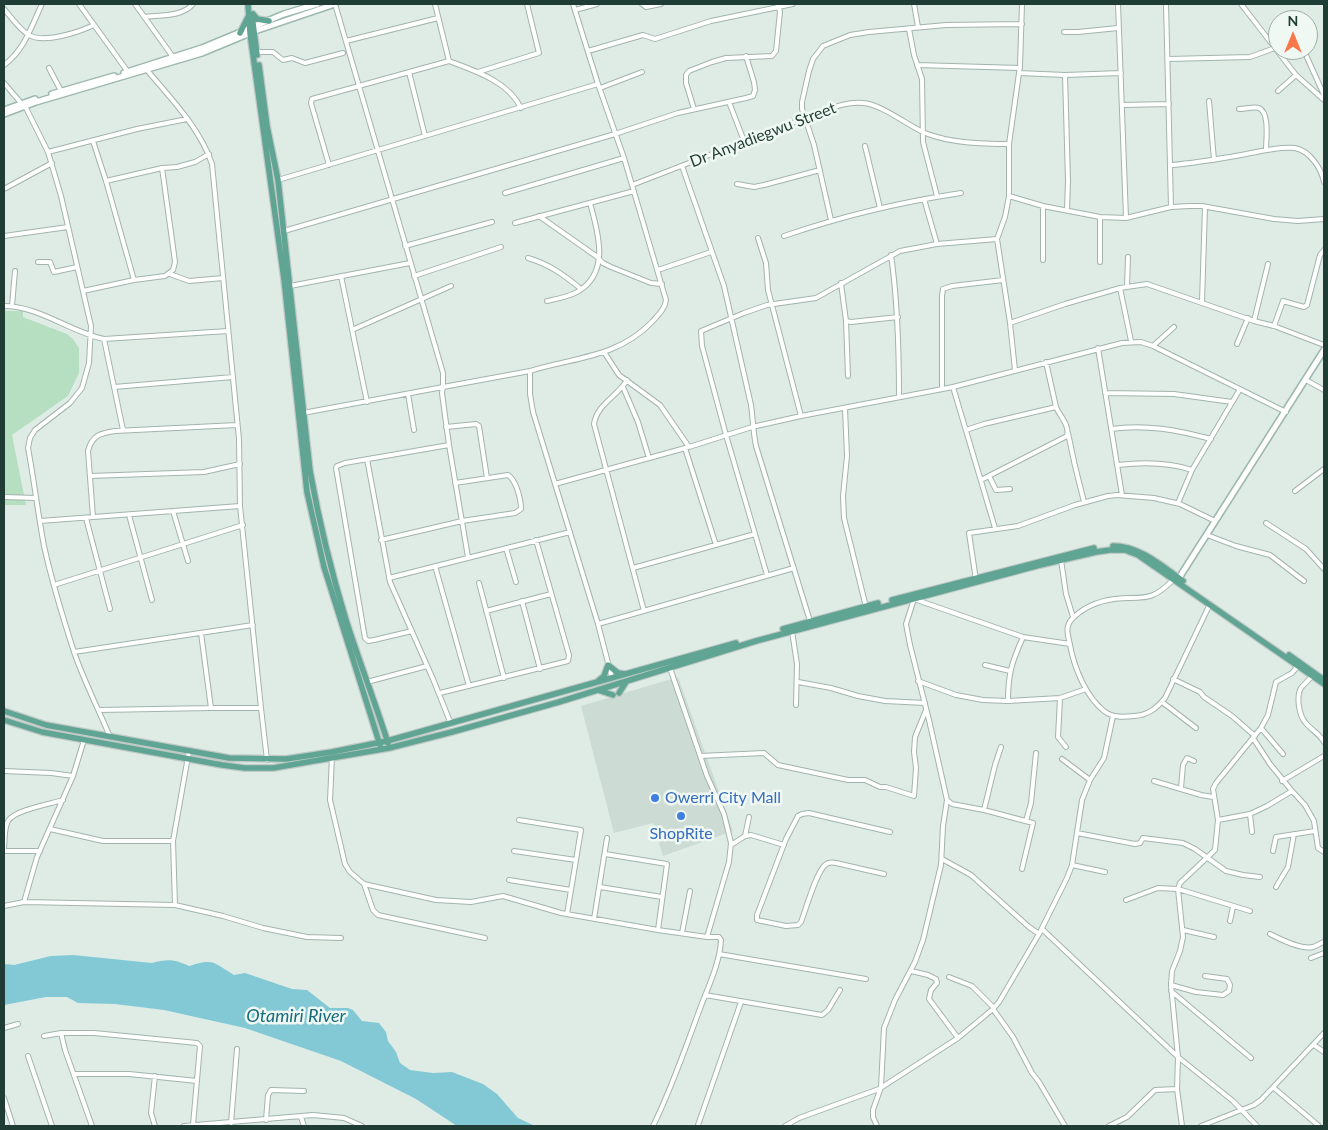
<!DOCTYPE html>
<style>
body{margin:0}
#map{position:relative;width:1328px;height:1130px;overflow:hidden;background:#dfece6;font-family:Lato,sans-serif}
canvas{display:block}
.frame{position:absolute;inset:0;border:5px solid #1f3d35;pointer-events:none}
.north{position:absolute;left:1268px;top:10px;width:50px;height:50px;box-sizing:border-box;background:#f0f8f4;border:1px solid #9cada8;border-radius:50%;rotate:0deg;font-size:14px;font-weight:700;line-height:20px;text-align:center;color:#1f3d35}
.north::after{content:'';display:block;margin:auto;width:18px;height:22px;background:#fc764c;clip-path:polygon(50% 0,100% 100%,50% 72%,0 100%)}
</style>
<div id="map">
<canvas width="1328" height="1130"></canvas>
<div class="frame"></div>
<div class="north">N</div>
</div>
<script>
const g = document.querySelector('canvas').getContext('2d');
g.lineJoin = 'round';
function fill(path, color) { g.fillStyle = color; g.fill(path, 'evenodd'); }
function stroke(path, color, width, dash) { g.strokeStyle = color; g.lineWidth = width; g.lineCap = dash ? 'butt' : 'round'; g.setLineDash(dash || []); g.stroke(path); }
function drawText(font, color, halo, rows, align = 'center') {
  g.font = font + ' Lato,sans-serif'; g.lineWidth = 5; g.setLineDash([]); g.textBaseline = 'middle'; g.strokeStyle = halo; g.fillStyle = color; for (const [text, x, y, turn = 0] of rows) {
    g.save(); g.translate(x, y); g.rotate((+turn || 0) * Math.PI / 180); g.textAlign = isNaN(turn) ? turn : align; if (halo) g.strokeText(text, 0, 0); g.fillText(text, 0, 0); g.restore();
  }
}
fill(new Path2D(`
 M678,677L733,831L663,856L653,823L614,833L581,706Z`), '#cddbd5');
fill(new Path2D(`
 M4,311H23V317L67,334L73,339L79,348V373L68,396L12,435L26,505H4Z`), '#b6dfc1');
fill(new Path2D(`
 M73,955L152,963C167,959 174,959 189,966C214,958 213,962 234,975L245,973L292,989L307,990L330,1008H348L353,1010L362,1021L379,1023L386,1032L388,1041L396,1052L400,1063L410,1070L433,1073L452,1072L483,1084L497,1094L518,1118L535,1126H457L416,1099L341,1061L245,1028L164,1010L115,1004L78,1003L67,997H46L4,1005V964L14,965L51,956Z`), '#82c9d5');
const street = new Path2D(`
 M79,4L128,72
 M135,4L173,57
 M335,4L443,373V387L530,371
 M435,4L449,61C475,71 508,81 521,108
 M573,4L598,84L624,158L666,300C665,309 658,315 652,322C617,358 575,357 530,371V394L533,412L598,624L612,678
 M642,4L646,7L661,4
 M914,4L918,27
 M1118,4L1126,218
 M1166,4L1171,207
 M1241,4L1296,75L1324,100
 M4,9C10,16 21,31 29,35C44,44 79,32 94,25
 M575,10L597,4
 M144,17C161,15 182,17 193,4
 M909,29L914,55L922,79L923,142L937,196
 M1064,32H1078L1118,28
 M346,41L438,18
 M588,51L643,35L655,39L711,21L793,4
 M257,52H273L283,60L292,58L305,63L343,53
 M1305,53L1324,95
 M1168,59L1250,57L1275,48
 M4,65C24,51 32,25 42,4
 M917,65L1020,68
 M49,68L61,91
 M409,72L425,136
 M478,72L539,53L527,4
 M1019,73L1065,75L1121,73
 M1065,75L1068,181L1067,210
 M4,83L21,103
 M600,88L642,72
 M1278,91L1296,75
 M1209,101L1214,160
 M729,102L744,141
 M1122,105L1169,104
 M25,106L48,152L61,196L91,326L89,363L82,388L70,403L35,430L30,438L28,448C34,480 38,514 44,546C52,582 63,618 74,652C84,681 98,708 110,737
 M694,109L686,83V75L689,71L712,62L726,58L772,56L776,51L780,12L778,4
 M1239,109C1245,109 1254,106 1259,108C1270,113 1266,140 1266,150
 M93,141L106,181L134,280
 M865,146L880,208
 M48,152L137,129L187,119
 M329,165L311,103L312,99L449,61
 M1172,165C1195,163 1218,159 1241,155C1256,152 1280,146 1295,148C1310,151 1321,168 1324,182
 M682,166L724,286L751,405C753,419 753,432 756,446L810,621
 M278,180L598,84
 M106,181L162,168L177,167L195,162L209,154
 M737,184L754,187L764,185L820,170
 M632,185L818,113C832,108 848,101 863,103C881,104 907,125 925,133C950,143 982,144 1009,144
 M4,189L52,163
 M505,193L624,158
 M1009,196L1043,206L1100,217L1126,218L1171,207L1189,206H1202L1274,219L1298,221L1324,219
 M924,199L937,244
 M1043,206V260
 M539,216L596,256L603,263L611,267L651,283L662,284
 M1100,217V262
 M831,220L814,145L802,109V102L809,71L813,59L823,46L850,35L869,32L946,25L1022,24
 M515,223L634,191
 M284,231L615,134L678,113L746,98L753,96L755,90L754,82L746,56
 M4,236L68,227
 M784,236C842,216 901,202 961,193
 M758,238L766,263L768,290L801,416
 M405,246L492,222
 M891,255C898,303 899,349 899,397
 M528,258C549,264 564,275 581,289
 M38,262H50L54,272L77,267
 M658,270L711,252
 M170,274L189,281L223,278
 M341,276L367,402
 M414,276L501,247
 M841,283L846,321L851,322L898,317
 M290,286L410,263
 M1127,287L1128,257
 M1120,288L1131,341
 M83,291L134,280L165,276L173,270L175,262L173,247L162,168
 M547,301C556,299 568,297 577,292C611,273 598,232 590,203
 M1202,302L1205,207
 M4,306C39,306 70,332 104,339L228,331
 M12,306L15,271
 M846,321L848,376
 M1254,321L1268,264
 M1010,323L1065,304L1120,288L1147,284L1254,321L1274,326L1324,345
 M1274,326L1283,301L1304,307L1307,305L1320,255L1324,250
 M352,330L451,286
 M104,339L123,430
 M1237,344L1248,318
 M1153,346L1174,327
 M1098,348L1122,495
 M604,352L619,375L660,405L689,447
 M1046,362L1056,407
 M1015,370L1010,323L997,239L1005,217L1009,196V144L1020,66L1022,4
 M627,380C617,397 597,404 594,424L644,611
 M1306,380L1324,390
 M114,387L233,377
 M623,387L638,422L649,458
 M953,387L995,528
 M942,389V296L943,289L952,286L1003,280
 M1105,393L1174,394L1232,402
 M408,394L414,430
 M845,408L847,456L843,496L844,518L866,607
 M303,413L443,387L442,393L449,445L468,557
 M446,427L476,424L479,426L487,478
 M1111,429C1146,424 1177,430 1211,439
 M966,430L984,424L1056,407C1060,416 1070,426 1067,436L981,480
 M1068,433L1075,466L1084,502
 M685,448L716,545
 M367,459L390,582L433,679L451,724
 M1118,465C1144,462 1168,462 1192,470
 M90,476L204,472L240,464
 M989,476L996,490L1010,489
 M555,484L689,447L752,427L801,416L953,387L1122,343L1141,342L1153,346L1286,412
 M1295,491L1324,469
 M4,497L36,498
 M1178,503L1192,470L1240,389
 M173,511L188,561
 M129,515L152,600
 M93,517L88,451C92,435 101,433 115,431L237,425
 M86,518L110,609
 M40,521L240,506L239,439L212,164C200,128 171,99 147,70
 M1266,523L1306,549L1324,569
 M1207,535L1236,546L1270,555L1304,581
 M381,540L462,521L515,513L521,509C521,499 516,480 508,475L455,483
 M506,548L516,582
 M1061,560L1066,594L1073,617
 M435,566L469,686
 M633,568L755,534
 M767,575L726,435L702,346L701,331L744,313L767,305L816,298L900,251L937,244L997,239
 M389,578L570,532
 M1174,579C1168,585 1161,592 1153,595C1146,598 1138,598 1130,598C1112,598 1095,601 1080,612C1075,616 1069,620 1068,626C1066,632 1069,639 1070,645C1074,667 1086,697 1104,711C1113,718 1124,717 1134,716C1148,715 1156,709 1165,698L1210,604
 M976,580L969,533L1018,526L1075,505L1108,496L1117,495L1154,498L1180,504L1215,521
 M479,583L504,678
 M54,585L243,525
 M522,601L540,669
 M486,611L551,594
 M598,624L794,568
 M412,631L374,640L368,641L365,638L336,468L337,466L345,463L449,445
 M792,631L797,664L796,705
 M201,633L211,708
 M74,652L253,625
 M985,665L1010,671
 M670,668L707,776L724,814L731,843L729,862L707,937
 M1312,676C1309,680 1304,684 1301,688C1296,696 1299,715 1305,722C1311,730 1319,733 1324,742
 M1173,679L1200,692L1204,697L1232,716L1255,736
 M918,681L956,695L983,700L1008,701L1060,698L1086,689
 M367,682L427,666
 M798,682L831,688L858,696L885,701L925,703
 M440,693L568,661L569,655L536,540
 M1060,698L1058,737L1066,747
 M1008,701C1008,673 1012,662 1023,637
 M1162,702L1196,728
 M261,708L267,760
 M99,710L211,708H261L240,506
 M1283,754L1261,728L1268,715L1276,682L1292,673L1298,666
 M700,756L764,753L778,765L848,780H865L880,787H886L914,796L916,768L914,752L915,737L926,710
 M332,757L330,800L345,864L350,872L364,884L436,900L471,902L503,896L561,913L658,930L707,937H719L721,940C720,962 709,985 701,1006C686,1046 672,1088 653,1126
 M1062,759L1090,780
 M4,771L51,773L73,776
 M1154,781L1201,795L1213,797
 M1282,781L1324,756
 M1181,788L1183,765L1187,758L1194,761
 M1292,791L1305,805L1314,821L1318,848L1324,852
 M984,810L995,765L1001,747
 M519,820L581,830L567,914
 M1218,820L1250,814
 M1026,821L1031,803L1036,753
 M50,829L103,841H173L189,751
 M1252,832L1250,814L1267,806L1292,791L1270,764L1253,738
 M1077,833L1135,844L1140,843L1143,838L1183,843L1195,849L1226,871L1243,875L1260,877
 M745,836L749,817
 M173,841L175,905
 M731,845L745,836L751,835L784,845
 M4,848C5,840 4,828 8,821C14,810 50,804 63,800
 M4,851H40
 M514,851L576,860
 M1273,851L1276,837L1315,831
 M605,854L667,864L658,930
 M942,859L971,875L1029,927L1039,934
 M1072,865L1105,872
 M1022,869L1033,823L984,810L952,804L947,800L929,720L910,645L906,624L914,599L1023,637L1070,644
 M884,874L836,863C832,862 828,862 825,865C816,873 806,909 801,922L798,925L786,926L757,920V915L786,839L798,816L802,814L809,813L890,832
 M509,880L571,890
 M364,884L373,910L378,915L485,938
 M600,887L662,897
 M1276,887L1288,867L1294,834
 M1126,900L1158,888L1178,889L1250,911
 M24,902L37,857L73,776L84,740
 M4,906L24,902L175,905L223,916L263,928L307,937L341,938
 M594,919L607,838
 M1230,921L1233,907
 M1042,929L1178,1057L1233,1101L1257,1126
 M1183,930L1214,937
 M682,933L690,891
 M1270,934C1280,939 1301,950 1313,947C1317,946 1320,943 1324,942
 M719,954L866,979
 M1311,958L1324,953
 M911,971L928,975L936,979L937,983L931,990L929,999L958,1038
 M949,977L972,986L994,1008
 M1171,985L1196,992L1223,995L1229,991L1230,985L1227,979L1205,976
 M1171,991L1251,1058
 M705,995L822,1015L828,1010L840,990
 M993,1009L1013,1037L1032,1073L1039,1082L1065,1126
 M4,1028L18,1024
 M61,1033L65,1050L92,1126
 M44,1036L61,1033H94L197,1043L200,1046L193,1125
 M1314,1045L1324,1052
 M28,1056L52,1126
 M74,1074H129L197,1081
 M1274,1088L1319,1126
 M4,1098L13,1126
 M301,1117L304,1126
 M266,1120L268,1095L271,1090L304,1091
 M231,1123L237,1049
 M698,1125L741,1002
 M155,1126L151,1113L155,1076
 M184,1126L313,1115L344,1118L362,1126
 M785,1126L799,1118L879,1089L958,1038L993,1009L999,1002L1039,934L1067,878L1072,865L1082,800L1090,780L1104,758L1113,716
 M877,1126L873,1117V1110L881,1087L884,1028L895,1000L915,962L923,940L941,865L943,826L947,800
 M1109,1126L1127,1117L1155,1090L1177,1089
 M1182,1126L1177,1089L1178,1057L1171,985L1172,971L1180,951L1183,937L1178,889L1180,883L1215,850L1218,820L1213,789L1216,783L1261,728
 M1201,1126L1254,1105L1261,1100L1324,1033`);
const secondary = new Path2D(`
 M124,73L202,48L284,14L317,4
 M52,94L114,76
 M4,110L35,99
 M4,114L36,102L202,53L255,31L335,4
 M1179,578L1324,350`);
const primary = new Path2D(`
 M248,4L250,33L284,279L307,492L324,567L380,745
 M253,14L257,19L269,21
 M252,15L257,55
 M240,33L248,17
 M259,65L267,126L278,180L310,471C319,521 331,571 346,620C359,661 375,702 388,743
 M1113,546C1140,546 1162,566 1183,581
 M892,600L1094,548
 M783,629L878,603
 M1289,655L1324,680
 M598,681L604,676L608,665L618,673L624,674
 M598,690L613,695
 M619,693L626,682
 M4,711L46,725L229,758L286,759L332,752L387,741L736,643
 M4,720L42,732L222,765L245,768H273L389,748L452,732L559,702L756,641L1040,565L1096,552L1110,550H1125L1138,555L1324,684`);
stroke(street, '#a2b4ad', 6);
stroke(secondary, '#9db8ae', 8);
stroke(primary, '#c0c9c6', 8);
stroke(street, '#fff', 4);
stroke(secondary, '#fff', 5);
stroke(primary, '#60a593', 5.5);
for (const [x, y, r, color] of [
 [655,798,5,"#3f7fe0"],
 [681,816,5,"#3f7fe0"]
]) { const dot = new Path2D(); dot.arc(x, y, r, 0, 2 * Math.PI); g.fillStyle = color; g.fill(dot); stroke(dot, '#f0f8f4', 2); }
drawText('16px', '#1f3d35', '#f0f8f4', [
 ["Dr Anyadiegwu Street",763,135,-21]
]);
drawText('16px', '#366cbe', '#f0f8f4', [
 ["Owerri City Mall",665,798],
 ["ShopRite",681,834,"center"]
], 'left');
drawText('italic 18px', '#156c7d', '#f0f8f4', [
 ["Otamiri River",296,1016]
]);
</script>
